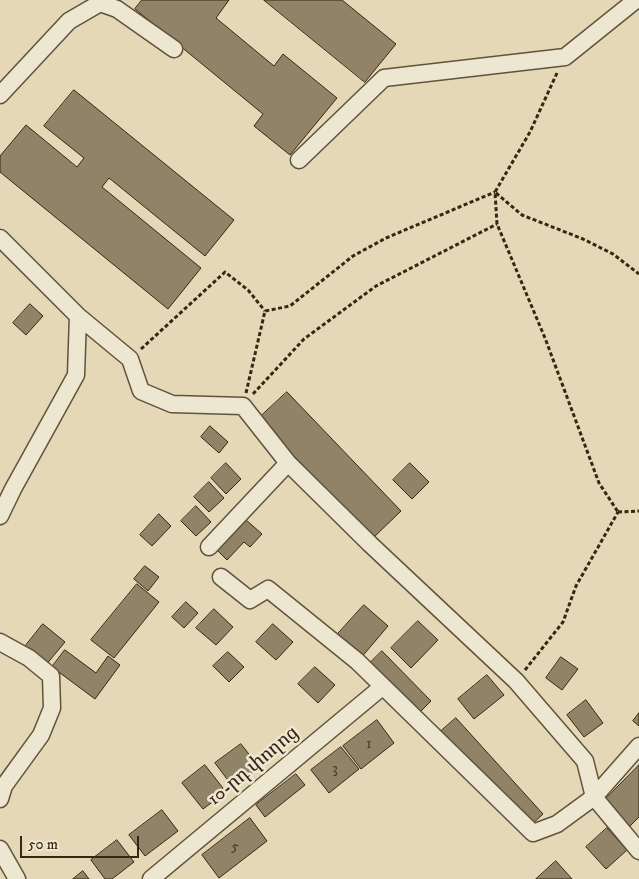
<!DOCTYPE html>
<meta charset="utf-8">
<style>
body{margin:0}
#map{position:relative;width:639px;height:879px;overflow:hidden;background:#e4d8b6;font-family:"IM FELL DW Pica",serif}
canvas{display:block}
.scale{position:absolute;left:20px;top:836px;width:119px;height:22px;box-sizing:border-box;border:2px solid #372614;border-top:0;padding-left:6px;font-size:15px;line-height:18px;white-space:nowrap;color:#372614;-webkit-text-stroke:4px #ede6d0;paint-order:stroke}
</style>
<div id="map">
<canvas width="639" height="879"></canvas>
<div class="scale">50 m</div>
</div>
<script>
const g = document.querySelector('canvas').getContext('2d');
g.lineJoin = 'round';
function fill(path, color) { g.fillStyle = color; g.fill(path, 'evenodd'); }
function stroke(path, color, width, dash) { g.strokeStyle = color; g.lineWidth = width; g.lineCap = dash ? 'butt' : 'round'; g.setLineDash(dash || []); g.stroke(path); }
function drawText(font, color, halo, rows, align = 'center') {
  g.font = font + ' "IM FELL DW Pica","Noto Serif Armenian",serif'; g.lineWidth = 5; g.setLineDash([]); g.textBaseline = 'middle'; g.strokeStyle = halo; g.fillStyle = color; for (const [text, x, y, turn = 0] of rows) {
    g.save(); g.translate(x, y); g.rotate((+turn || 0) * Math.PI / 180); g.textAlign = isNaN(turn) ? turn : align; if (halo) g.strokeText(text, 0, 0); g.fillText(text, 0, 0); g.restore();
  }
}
const building = new Path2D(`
 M142,0H229L216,18L274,66L283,54L337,98L290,155L254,126L263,114L135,9Z
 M264,0H342L396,44L365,82Z
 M74,90L234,220L205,256L109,178L102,187L201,268L168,309L0,172V156L26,125L77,167L84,158L44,126Z
 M30,304L43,316L26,335L13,323Z
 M287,392L401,511L373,538L258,419Z
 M210,426L228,442L219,453L201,437Z
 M226,463L241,479L226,494L211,478Z
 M410,463L429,482L412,499L393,480Z
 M209,482L224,498L209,512L194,497Z
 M196,506L211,522L196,536L181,521Z
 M159,514L171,526L152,546L140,535Z
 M245,519L262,534L250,547L244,542L227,560L217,550Z
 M145,566L159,577L148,591L134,579Z
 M137,584L159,602L114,658L91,640Z
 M186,602L198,613L184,628L172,617Z
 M364,605L388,626L360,659L335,637Z
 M214,609L233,627L216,645L196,628Z
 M418,621L438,640L411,668L391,648Z
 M43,624L65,642L45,666L23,649Z
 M273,624L293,642L276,660L256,642Z
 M65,650L96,673L108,656L120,665L95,699L52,667Z
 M382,651L431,701L418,714L369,664Z
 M228,652L244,667L229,682L213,666Z
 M561,657L578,669L562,690L546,678Z
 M315,667L335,685L318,703L298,684Z
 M487,675L504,695L474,719L458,699Z
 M586,700L603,723L584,737L567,715Z
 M639,713V726L633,721Z
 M456,718L543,814L528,828L440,732Z
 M377,720L394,743L361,769L343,746Z
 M241,744L259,767L233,787L215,763Z
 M341,747L359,769L329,793L311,770Z
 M205,765L226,792L203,809L182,783Z
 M639,765V817L627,829L601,804Z
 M296,774L305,785L265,817L256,805Z
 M162,810L178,831L145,856L129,835Z
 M250,818L267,841L219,878L202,855Z
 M607,828L627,850L606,869L586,847Z
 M117,840L134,862L112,879H105L91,860Z
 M556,861L572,879H536Z
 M83,871L89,879H73Z`);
fill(building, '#918368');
stroke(building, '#372614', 1);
const minor = new Path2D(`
 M0,95L69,21L100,3L117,9L174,49
 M299,160L384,78L565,57L636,0
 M0,238L78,316L130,359L141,391L172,404L243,406L288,463L370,544L516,681L585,761L594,797L639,851
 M0,516L13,489L76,375L78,316
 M209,547L288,463
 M221,577L250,600L268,589L357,661L533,833L557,824L594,797L639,746
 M0,642L29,658L51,676L52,708L41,735L4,786L0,799
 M0,849L17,879
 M151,879L382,687`);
stroke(minor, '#62523c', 19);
stroke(new Path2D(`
 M557,73L530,132L495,192L497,224L545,338L599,483L618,512
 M496,193L522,215L583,239L613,254L639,274
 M141,349L225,272L248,290L265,311
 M246,393L265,311L290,306L353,256L386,238L495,192
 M253,394L304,339L376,286L497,224
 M618,512L639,511
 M525,670L563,622L576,586L618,512`), '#372614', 3, [4, 2.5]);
stroke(minor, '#ede6d0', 16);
drawText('16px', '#4e3d29', null, [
 ["1",369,745],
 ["3",335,770],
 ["5",235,848]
]);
drawText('19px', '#372614', '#ede6d0', [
 ["10-րդ փողոց",254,767,-40]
]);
</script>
